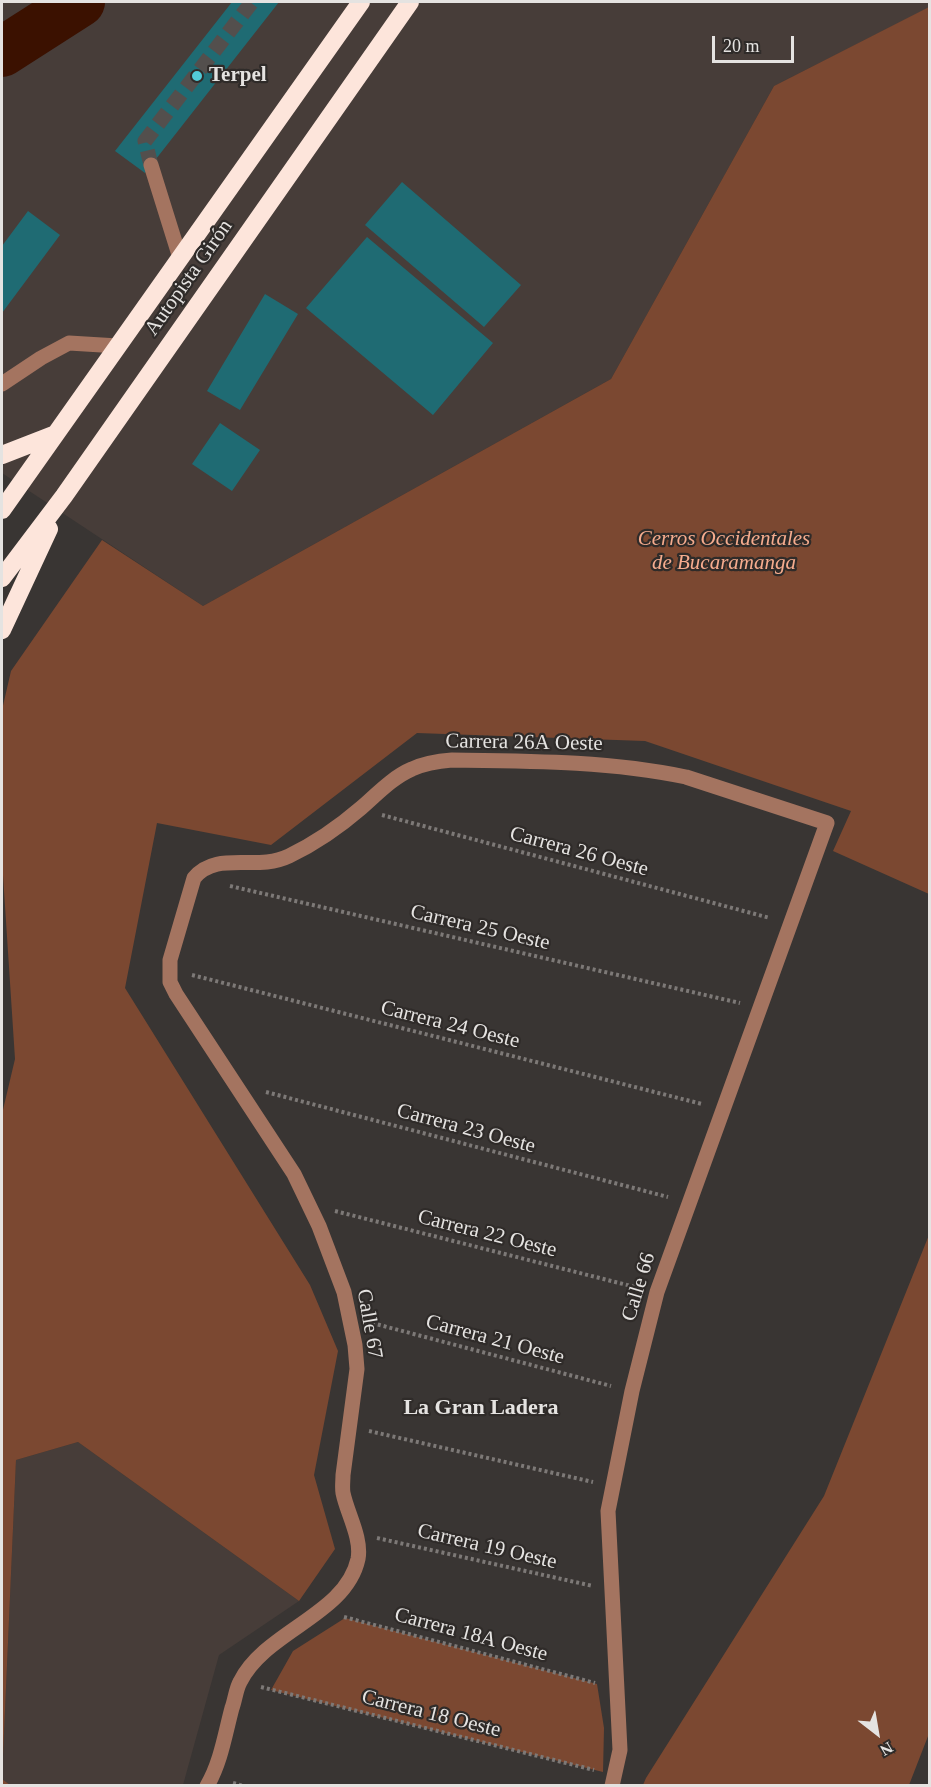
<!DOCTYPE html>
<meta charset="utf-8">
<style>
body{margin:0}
#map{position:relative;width:931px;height:1787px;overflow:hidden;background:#393533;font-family:"Times New Roman",serif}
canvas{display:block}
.frame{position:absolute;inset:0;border:3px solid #e5e3e1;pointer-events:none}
.north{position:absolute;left:847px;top:1703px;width:60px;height:60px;-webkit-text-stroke:4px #2f2b29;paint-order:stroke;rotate:149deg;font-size:16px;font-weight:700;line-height:24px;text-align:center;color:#e5e3e1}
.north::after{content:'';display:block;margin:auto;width:21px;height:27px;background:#e5e3e1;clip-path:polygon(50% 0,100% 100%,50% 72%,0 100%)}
.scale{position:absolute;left:712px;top:36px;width:82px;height:27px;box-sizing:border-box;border:3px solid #e5e3e1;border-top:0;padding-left:8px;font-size:18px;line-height:21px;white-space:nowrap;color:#e5e3e1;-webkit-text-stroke:4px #2f2b29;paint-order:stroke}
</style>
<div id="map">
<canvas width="931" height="1787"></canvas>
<div class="frame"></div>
<div class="north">N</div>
<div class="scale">20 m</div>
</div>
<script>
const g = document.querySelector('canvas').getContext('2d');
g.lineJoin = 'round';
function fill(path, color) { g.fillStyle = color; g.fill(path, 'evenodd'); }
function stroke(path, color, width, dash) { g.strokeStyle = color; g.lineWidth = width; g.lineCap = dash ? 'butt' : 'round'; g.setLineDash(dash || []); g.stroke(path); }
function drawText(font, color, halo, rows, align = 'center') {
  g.font = font + ' "Times New Roman",serif'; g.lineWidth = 4.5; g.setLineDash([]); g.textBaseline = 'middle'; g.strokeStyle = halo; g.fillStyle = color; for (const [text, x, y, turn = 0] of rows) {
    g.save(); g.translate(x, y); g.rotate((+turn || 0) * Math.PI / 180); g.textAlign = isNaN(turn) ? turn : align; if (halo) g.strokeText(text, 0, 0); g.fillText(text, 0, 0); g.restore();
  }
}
fill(new Path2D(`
 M2,2H929L930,7L774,86L611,379L203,606L2,473Z
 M78,1442L299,1601L219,1655L183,1785L10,1786L2,1779L16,1460Z`), '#473d39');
fill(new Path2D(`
 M929,7V894L833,851L851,811L645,741L417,733L271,845L157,823L125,988L310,1285L338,1351L314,1475L335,1549L299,1601L78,1442L16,1460L2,1779L10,1785H2V1114L15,1059L2,860V710L11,671L102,540L203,606L611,379L774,86Z
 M929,1235L930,1731L909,1785H643L646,1778L824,1496Z
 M345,1618L597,1684L604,1728L603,1772L271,1690L293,1651Z`), '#7b4831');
stroke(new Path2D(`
 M2,52L80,2`), '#3b1100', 50);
fill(new Path2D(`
 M232,2H279L145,173L115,151Z
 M402,182L521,285L484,327L365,225Z
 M28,211L60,235L2,313V246Z
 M367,237L493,343L433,415L306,308Z
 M265,294L298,314L240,410L207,391Z
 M220,423L260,450L232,491L192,464Z`), '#1f6b73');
stroke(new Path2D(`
 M151,165L145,141L252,2`), '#534f4d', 15, [15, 8]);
stroke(new Path2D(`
 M382,815L770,918
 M230,886L740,1003
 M192,975L702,1104
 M266,1092L668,1197
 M335,1211L639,1288
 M372,1323L611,1386
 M369,1431L593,1482
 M377,1538L593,1586
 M344,1617L595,1683
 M261,1687L594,1770
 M233,1783L244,1786`), '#7d7977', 4, [3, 3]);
stroke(new Path2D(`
 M151,165L180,258
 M2,384L41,358L69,343L118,346
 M207,1786C221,1762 225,1734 232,1708C235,1700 236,1689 240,1682C265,1631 346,1615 358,1559C362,1538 347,1513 343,1493C342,1487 343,1481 343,1475L357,1369L355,1345L344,1292L319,1226L294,1174L176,994L170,982V960L194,878C217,850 256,872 289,856C316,843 339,827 361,808C377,794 393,777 412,769C425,763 439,761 452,760C531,761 609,761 686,777L827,823L657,1292L632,1391L608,1511L620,1750L612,1786`), '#a47460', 15);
stroke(new Path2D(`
 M2,455L56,434
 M2,510L361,2
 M2,578L64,496L410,2
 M2,630L49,529`), '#fde5db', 18);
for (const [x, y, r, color] of [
 [197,76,6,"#52cbd8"]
]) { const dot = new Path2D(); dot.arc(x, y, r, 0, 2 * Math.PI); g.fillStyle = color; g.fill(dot); stroke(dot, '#2f2b29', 2); }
drawText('bold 21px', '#e5e3e1', '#2f2b29', [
 ["Terpel",209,76]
], 'left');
drawText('21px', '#e5e3e1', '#2f2b29', [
 ["Autopista Girón",189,278,-55],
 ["Carrera 26A Oeste",524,743,1],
 ["Carrera 26 Oeste",579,852,15],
 ["Carrera 25 Oeste",480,928,13],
 ["Carrera 24 Oeste",450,1025,14],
 ["Carrera 23 Oeste",466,1129,15],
 ["Carrera 22 Oeste",487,1234,14],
 ["Calle 66",639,1287,-73],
 ["Calle 67",369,1324,80],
 ["Carrera 21 Oeste",495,1340,15],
 ["Carrera 19 Oeste",487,1547,13],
 ["Carrera 18A Oeste",471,1635,15],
 ["Carrera 18 Oeste",431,1714,14]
]);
drawText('italic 21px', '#f6ac8e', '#2f2b29', [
 ["Cerros Occidentales",724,539],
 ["de Bucaramanga",724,563]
]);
drawText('bold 22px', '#e5e3e1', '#2f2b29', [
 ["La Gran Ladera",481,1408]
]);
</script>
